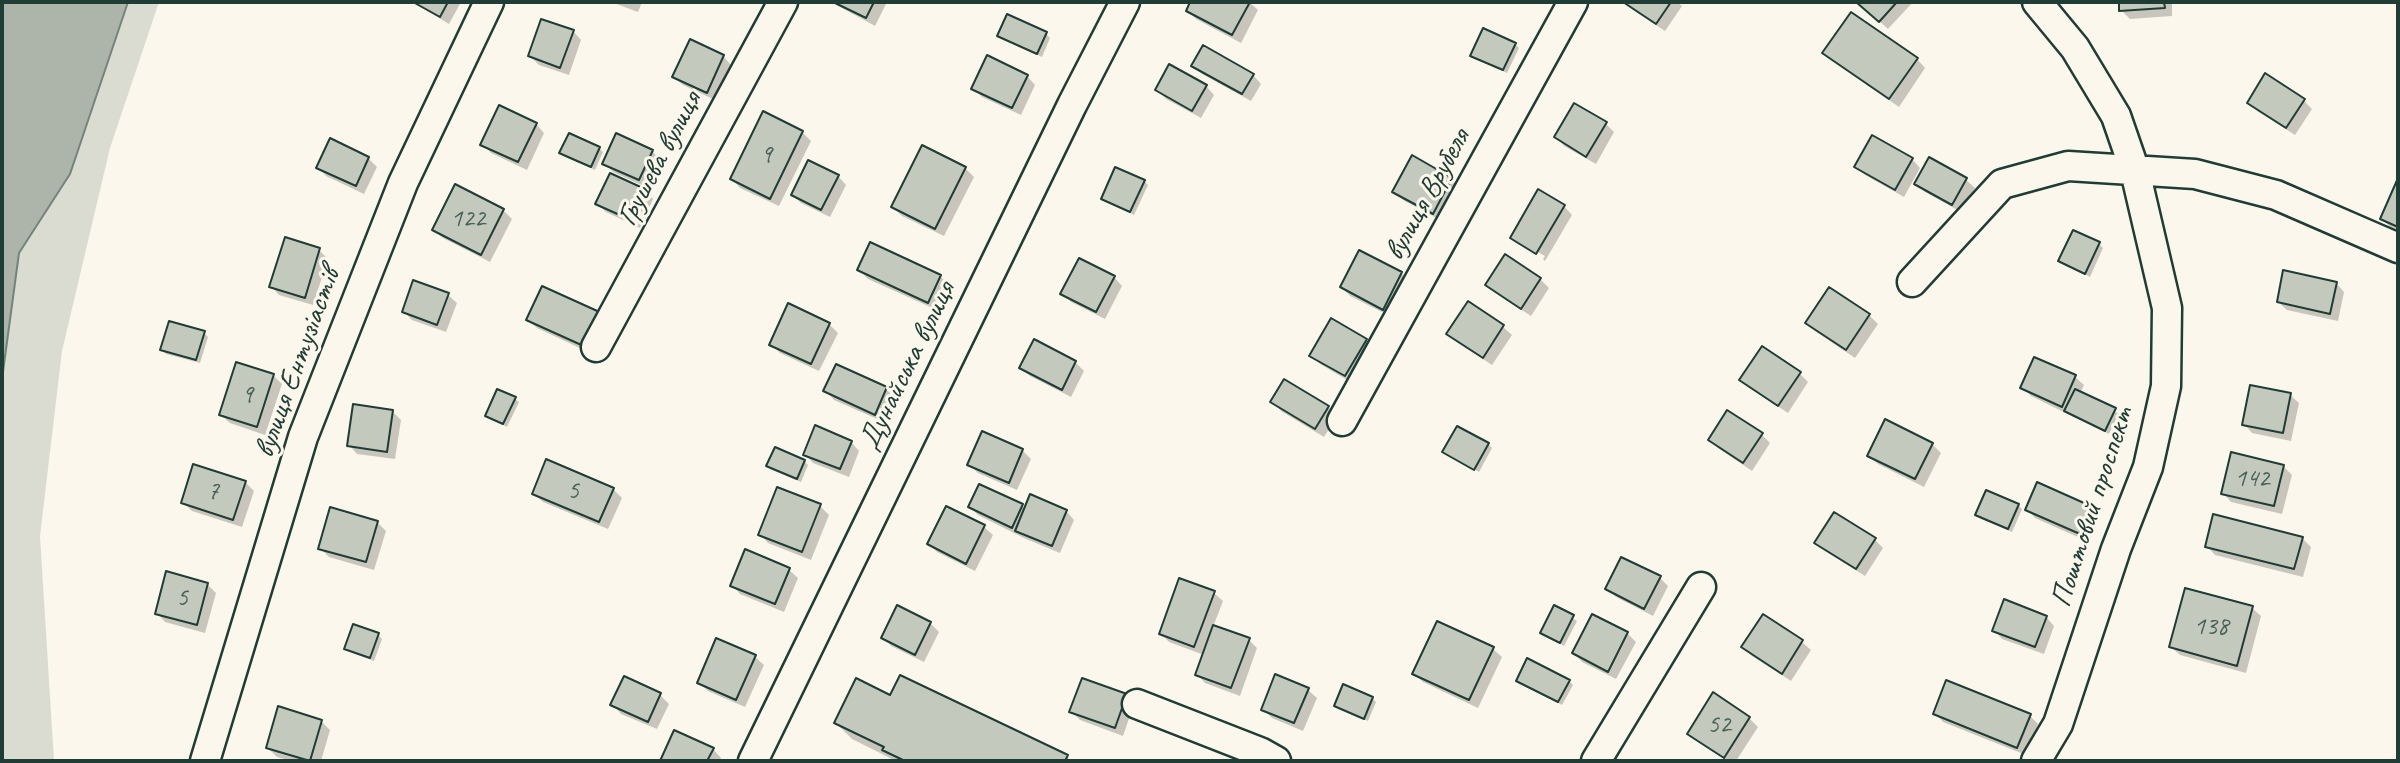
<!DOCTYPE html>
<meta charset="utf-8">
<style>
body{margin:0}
#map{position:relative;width:2400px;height:763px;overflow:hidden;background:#fbf7ec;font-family:Caveat,sans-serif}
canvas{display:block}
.frame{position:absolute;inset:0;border:4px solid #1f3d34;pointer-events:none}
</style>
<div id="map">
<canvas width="2400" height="763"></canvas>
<div class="frame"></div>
</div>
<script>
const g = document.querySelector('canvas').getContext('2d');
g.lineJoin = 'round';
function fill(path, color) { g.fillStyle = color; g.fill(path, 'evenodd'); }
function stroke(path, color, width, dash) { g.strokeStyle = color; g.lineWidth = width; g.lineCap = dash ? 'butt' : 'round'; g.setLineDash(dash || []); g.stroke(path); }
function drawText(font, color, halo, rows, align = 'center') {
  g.font = font + ' Caveat,sans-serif'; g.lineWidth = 6; g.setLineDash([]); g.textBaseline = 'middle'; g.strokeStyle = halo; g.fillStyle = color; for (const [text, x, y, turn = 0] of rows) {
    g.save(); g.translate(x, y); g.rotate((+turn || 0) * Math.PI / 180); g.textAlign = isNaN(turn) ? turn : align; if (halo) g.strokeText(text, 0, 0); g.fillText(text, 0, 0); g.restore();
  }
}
fill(new Path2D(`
 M128,2H159L110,148L62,351L40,536L54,761H2V379L19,253L70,174Z`), '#dbdcd1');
const water = new Path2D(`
 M2,2H128L70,174L19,253L2,379Z`);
fill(water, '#adb4aa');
stroke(water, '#74847b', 2);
fill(new Path2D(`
 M412,2H461L449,24Z
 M611,2H642L638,12Z
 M831,2H887L875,26Z
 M1192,2H1249L1258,10L1241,43L1196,19L1188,11Z
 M1625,2H1677L1682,6L1665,31L1633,10Z
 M1858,2H1913L1888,29Z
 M2120,2H2172V16L2130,19L2121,10Z
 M573,31L581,40L569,75L539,65L530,56Z
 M1046,34L1050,38L1042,57L1003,39L999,35Z
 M1515,44L1519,48L1507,73L1476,59L1472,55Z
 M1824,53L1917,59L1925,68L1899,107L1833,61Z
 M723,56L731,65L715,100L683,85L674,77Z
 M1194,66L1253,75L1261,84L1251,101L1202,74Z
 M1027,76L1035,85L1021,115L982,97L973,88Z
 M1206,86L1214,95L1201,118L1166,99L1157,90Z
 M2304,101L2312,109L2295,135L2257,111L2249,102Z
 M536,124L544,133L527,170L491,153L483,144Z
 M1606,124L1614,132L1596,164L1564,146L1556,137Z
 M802,132L811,141L779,206L740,188L732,179Z
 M570,135L599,148L603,152L595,170L565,157L561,153Z
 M652,151L660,160L648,188L613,172L605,163Z
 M368,158L377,167L364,194L326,176L318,167Z
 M1412,158L1451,179L1460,188L1442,221L1403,200L1394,191Z
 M1912,159L1920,168L1904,197L1865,175L1856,167Z
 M1930,159L1966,180L1975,188L1961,212L1925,192L1916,184Z
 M965,168L974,177L944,236L902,216L893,207Z
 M838,176L846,185L830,217L801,203L793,195Z
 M1144,181L1148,185L1134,215L1107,202L1103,198Z
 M2398,182V231L2391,228L2382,219Z
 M644,190L653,199L640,228L606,212L597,204Z
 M1564,206L1572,215L1545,261L1543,259L1545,256L1519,242V245L1512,238Z
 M503,210L512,219L490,262L443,238L434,230Z
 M2099,244L2103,248L2090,277L2060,261Z
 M319,250L328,259L313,305L279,295L271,286Z
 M1506,257L1540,279L1549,288L1531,316L1496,293L1487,284Z
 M859,270L940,276L949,285L937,310L868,279Z
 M1401,273L1410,282L1392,317L1350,296L1342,287Z
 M1114,277L1122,286L1105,319L1071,302L1063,293Z
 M2336,283L2344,292L2338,321L2287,310L2278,302Z
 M543,288L597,356L537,328L528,320Z
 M1830,289L1869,315L1878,324L1855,358L1815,331L1807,323Z
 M448,295L457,303L446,332L412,320L404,312Z
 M1468,304L1503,327L1512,335L1492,365L1457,342L1449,333Z
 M829,324L838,333L819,371L780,353L771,344Z
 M204,333L208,337L200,363L166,354L162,350Z
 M1366,340L1375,349L1354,384L1320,364L1311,355Z
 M2035,359L2075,377L2084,385L2080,393L2119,414L2109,434L2031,396L2022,387Z
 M1075,362L1084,371L1071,397L1030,376L1021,368Z
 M1800,374L1808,382L1788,413L1750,388L1742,380Z
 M273,375L282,384L265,435L230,423L221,415Z
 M886,389L895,398L884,422L834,400L826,391Z
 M2290,395L2299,403L2291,441L2252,433L2244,424Z
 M515,399L519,402L507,427L487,416Z
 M1273,402L1328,407L1337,416L1324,437L1281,411Z
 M392,411L401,420L395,459L357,454L349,445Z
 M1762,435L1770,443L1752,471L1718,448L1710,439Z
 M851,442L859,451L849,477L813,463L805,454Z
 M1488,444L1492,448L1479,472L1444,452Z
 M1932,444L1941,453L1924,487L1878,464L1869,456Z
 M1022,450L1031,459L1017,490L978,473L969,465Z
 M804,461L808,465L801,482L772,470L768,466Z
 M2283,466L2292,475L2282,514L2231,502L2223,493Z
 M245,482L254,491L242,527L192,511L183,502Z
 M613,489L622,498L608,529L543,502L534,494Z
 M2018,505L2022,509L2012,532L1981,519L1977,515Z
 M820,506L829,515L811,560L768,543L760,534Z
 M1022,506L1026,510L1066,511L1074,520L1060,553L1026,539L978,515L970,507Z
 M2092,508L2100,517L2089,542L2035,518L2027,509Z
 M377,522L386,531L374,570L329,557L320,548Z
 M984,527L993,535L975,571L937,552L929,544Z
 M2302,538L2311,547L2303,577L2215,555L2207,546Z
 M1875,540L1883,548L1865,576L1825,551L1817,542Z
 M789,570L798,578L784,612L740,594L732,585Z
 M1660,578L1668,586L1653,616L1616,597L1607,589Z
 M207,584L216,593L205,633L165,622L157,613Z
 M1214,593L1223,601L1213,627L1249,640L1257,648L1240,696L1205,683L1197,674L1204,655L1169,642L1161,634Z
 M1555,607L1577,621L1564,646L1542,633Z
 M2252,608L2261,616L2246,673L2180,655L2171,647Z
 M1593,616L1627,633L1636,642L1616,679L1582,662L1574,653Z
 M1763,616L1802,642L1811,650L1791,681L1752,656L1743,647Z
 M2046,617L2054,626L2044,654L2002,639L1994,630Z
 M930,623L939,632L924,662L891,646L883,637Z
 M378,635L382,639L374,661L350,652L346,648Z
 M1493,649L1502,657L1478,708L1423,682L1414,674Z
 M755,657L764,665L745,707L708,691L699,683Z
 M1083,680L1134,704L1123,736L1080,720L1071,711Z
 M1518,680L1569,681L1573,685L1562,705Z
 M1308,690L1317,698L1303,731L1272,718L1263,709Z
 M660,695L669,704L657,729L621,714L613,705Z
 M1714,695L1749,718L1758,727L1736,761H1727L1698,742L1689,734Z
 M891,697L1067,757L1071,761H896L852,739L836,723Z
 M1372,698L1376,702L1368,721L1340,709L1336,705Z
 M1935,713L2030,716L2038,724L2026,755L1943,722Z
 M321,721L330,730L321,761H292L277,757L268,748Z
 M675,732L713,749L721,758L720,761H662Z`), '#0003');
const building = new Path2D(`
 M413,2H448L440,17Z
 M833,2H874L866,18Z
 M1190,2H1250L1232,35L1186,11Z
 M1623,2H1671L1656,24Z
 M1856,2H1897L1879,22Z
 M2119,2H2164L2165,8L2119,11Z
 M1851,12L1918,58L1889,99L1822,53Z
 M1007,14L1047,32L1037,54L997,36Z
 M541,19L574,30L560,68L528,56Z
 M1483,28L1516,43L1503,70L1470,56Z
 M690,39L724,55L707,93L672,77Z
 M1203,45L1254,74L1242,94L1191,66Z
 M987,55L1028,75L1012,108L971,89Z
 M1169,64L1207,85L1192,111L1155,90Z
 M2265,73L2305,99L2286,128L2247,103Z
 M1574,103L1607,122L1586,157L1554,137Z
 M499,105L537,123L518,162L480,145Z
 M763,111L803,131L770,199L730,179Z
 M569,133L600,147L591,167L559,153Z
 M616,133L653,150L639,180L602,164Z
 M1872,135L1913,158L1895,190L1854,167Z
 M330,138L369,157L356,186L316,168Z
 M922,145L966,167L935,229L891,207Z
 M1412,155L1452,178L1433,214L1392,192Z
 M1929,157L1967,178L1952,205L1914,184Z
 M808,160L839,175L821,210L791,195Z
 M1115,167L1145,180L1130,212L1101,199Z
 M610,173L645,189L631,220L595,204Z
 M2398,178V227L2380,219Z
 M455,184L504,209L481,255L432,230Z
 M1538,189L1565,205L1536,254L1510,238Z
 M2073,230L2100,242L2085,274L2058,261Z
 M285,237L320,248L305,298L269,287Z
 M870,242L941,275L928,303L857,270Z
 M1359,250L1402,272L1383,310L1340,287Z
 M1505,254L1541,278L1521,309L1485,285Z
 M1079,258L1115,276L1096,312L1060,294Z
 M2283,270L2337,282L2330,314L2277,302Z
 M413,280L449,293L437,325L402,312Z
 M542,286L604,314L588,348L526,320Z
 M1829,287L1870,314L1846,350L1805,323Z
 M1468,301L1504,325L1483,358L1446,334Z
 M788,303L830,323L811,364L769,345Z
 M1331,318L1367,339L1345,376L1309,356Z
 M169,321L205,331L196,360L160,350Z
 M1034,339L1076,361L1062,390L1019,368Z
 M1762,346L1801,372L1778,406L1739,380Z
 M2034,357L2076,375L2062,407L2020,388Z
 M236,362L274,374L257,427L219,415Z
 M836,364L887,387L875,415L823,391Z
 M1284,379L1329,406L1315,429L1270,402Z
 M2250,385L2291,393L2283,433L2242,425Z
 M497,389L516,397L503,424L485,416Z
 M2075,389L2116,408L2105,431L2064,411Z
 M353,404L393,410L387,452L347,446Z
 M1727,410L1763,433L1743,463L1708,440Z
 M1885,419L1933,443L1915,479L1867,456Z
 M815,425L852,441L840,469L803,455Z
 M1457,426L1489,443L1474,470L1442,452Z
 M982,431L1023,449L1009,483L967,465Z
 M775,447L805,460L797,479L766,466Z
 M2231,452L2284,465L2274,506L2221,494Z
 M546,459L614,488L599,522L532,494Z
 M193,464L246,481L233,520L181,503Z
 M2037,482L2093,507L2080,534L2025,510Z
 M979,484L1023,504L1012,528L968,507Z
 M777,487L821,504L802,552L758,535Z
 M1986,490L2019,504L2008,529L1975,515Z
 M1030,494L1067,510L1052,546L1015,531Z
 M946,506L985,525L966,564L927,544Z
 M330,507L378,521L366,562L318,549Z
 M1834,512L1876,538L1856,569L1814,543Z
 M2213,514L2303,537L2294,569L2205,547Z
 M745,549L790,568L775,604L730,586Z
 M1621,557L1661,576L1644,609L1605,589Z
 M166,571L208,583L197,625L155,614Z
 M1179,578L1215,591L1194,647L1159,634Z
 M2185,588L2253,606L2237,666L2169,647Z
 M2004,599L2047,616L2035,647L1992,631Z
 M897,605L931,622L915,655L881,638Z
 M1554,605L1574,615L1560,643L1540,633Z
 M1592,614L1628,632L1608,672L1572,653Z
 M1763,614L1803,640L1782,674L1741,647Z
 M1437,621L1494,647L1469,700L1412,674Z
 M353,624L379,633L370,658L344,649Z
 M1213,625L1250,638L1231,688L1195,675Z
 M716,638L756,655L736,700L697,683Z
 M1527,658L1570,680L1558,702L1516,681Z
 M1275,674L1309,688L1294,723L1261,710Z
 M900,675L1068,755L1065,761H905L882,750L884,747L834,723L856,678L890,695Z
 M624,676L661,693L648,722L610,705Z
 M1082,678L1127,694L1115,728L1069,712Z
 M1946,680L2031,714L2017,748L1933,714Z
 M1343,684L1373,697L1364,719L1334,706Z
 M1713,692L1750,717L1724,758L1687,734Z
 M278,706L322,720L310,761L266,748Z
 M674,730L714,748L707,761H660Z`);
fill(building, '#c4c9be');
stroke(building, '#1f3d34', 2);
const minor = new Path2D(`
 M1912,282L2002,184L2068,166L2195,174L2276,195L2398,248
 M596,347L783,2
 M1342,421L1573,2
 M1137,704L1260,752L1276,761
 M205,761L303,437L403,183L489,2
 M753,761L1072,105L1125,2
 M1596,761L1701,587
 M2036,761L2058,724L2116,549L2148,467L2166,386L2167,308L2135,171L2116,116L2075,48L2037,2`);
stroke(minor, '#1f3d34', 33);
stroke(minor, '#fbf7ec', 28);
drawText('26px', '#486056', null, [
 ["9",766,155],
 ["122",468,219],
 ["9",247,395],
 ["142",2252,479],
 ["5",573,491],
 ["7",213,492],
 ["5",182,598],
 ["138",2211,627],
 ["52",1719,725]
]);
drawText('30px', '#1f3d34', '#fbf7ec', [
 ["Грушева вулиця",660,159,-62],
 ["вулиця Врубеля",1428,195,-61],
 ["вулиця Ентузіастів",298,363,-70],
 ["Дунайська вулиця",908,366,-64],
 ["Поштовий проспект",2093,507,-72]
]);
</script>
